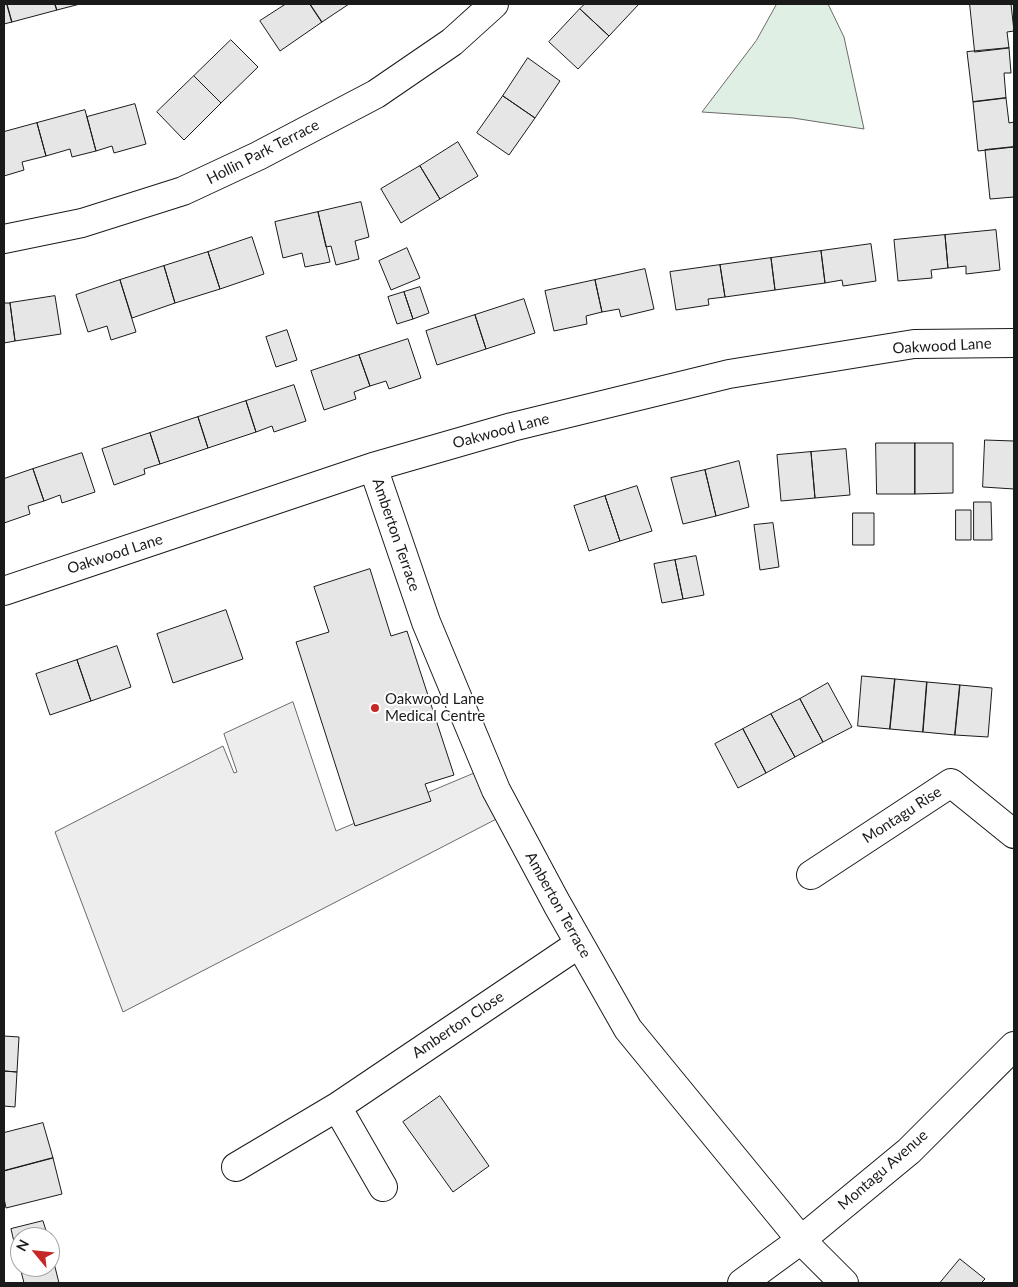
<!DOCTYPE html>
<style>
body{margin:0}
#map{position:relative;width:1018px;height:1287px;overflow:hidden;background:#fff;font-family:Lato,sans-serif}
canvas{display:block}
.frame{position:absolute;inset:0;border:5px solid #1a1a1a;pointer-events:none}
.north{position:absolute;left:10px;top:1227px;width:50px;height:50px;box-sizing:border-box;background:#fff;border:1px solid #a3a3a3;border-radius:50%;rotate:298deg;font-size:14px;font-weight:700;line-height:20px;text-align:center;color:#1a1a1a}
.north::after{content:'';display:block;margin:auto;width:18px;height:22px;background:#c62828;clip-path:polygon(50% 0,100% 100%,50% 72%,0 100%)}
</style>
<div id="map">
<canvas width="1018" height="1287"></canvas>
<div class="frame"></div>
<div class="north">N</div>
</div>
<script>
const g = document.querySelector('canvas').getContext('2d');
g.lineJoin = 'round';
function fill(path, color) { g.fillStyle = color; g.fill(path, 'evenodd'); }
function stroke(path, color, width, dash) { g.strokeStyle = color; g.lineWidth = width; g.lineCap = dash ? 'butt' : 'round'; g.setLineDash(dash || []); g.stroke(path); }
function drawText(font, color, halo, rows, align = 'center') {
  g.font = font + ' Lato,sans-serif'; g.lineWidth = 4; g.setLineDash([]); g.textBaseline = 'middle'; g.strokeStyle = halo; g.fillStyle = color; for (const [text, x, y, turn = 0] of rows) {
    g.save(); g.translate(x, y); g.rotate((+turn || 0) * Math.PI / 180); g.textAlign = isNaN(turn) ? turn : align; if (halo) g.strokeText(text, 0, 0); g.fillText(text, 0, 0); g.restore();
  }
}
const green = new Path2D(`
 M777,4H828L844,37L864,129L793,118L702,112L756,41Z`);
fill(green, '#e0efe3');
stroke(green, '#6a6a6a', 1);
const parking = new Path2D(`
 M293,702L336,831L486,768L508,813L123,1012L55,832L223,746L234,773L237,772L224,734Z`);
fill(parking, '#ededed');
stroke(parking, '#6a6a6a', 1);
const building = new Path2D(`
 M4,4H7L12,22L4,24Z
 M7,4H55L57,10L12,22Z
 M55,4H80L57,10Z
 M286,4H310L322,22L280,51L260,21Z
 M310,4H349L322,22Z
 M585,4H639L609,36L580,9Z
 M970,4H1011L1014,31L1007,32L1009,48L975,52Z
 M580,9L609,36L578,69L549,42Z
 M231,40L258,67L221,103L194,76Z
 M1009,48L1011,73H1004L1006,98L973,102L967,52Z
 M528,58L560,81L535,118L503,96Z
 M194,76L221,103L184,140L157,112Z
 M503,96L535,118L509,155L477,133Z
 M1006,98L1009,123L1014,122V147L978,151L973,102Z
 M135,104L146,144L114,153L112,146L96,151L87,117Z
 M85,110L96,151L72,157L70,149L46,156L37,123Z
 M37,123L46,156L22,162L24,170L4,176V132Z
 M458,142L478,176L440,199L420,166Z
 M1014,147V197L990,199L985,150Z
 M420,166L440,199L401,223L381,189Z
 M361,202L369,237L355,241L359,259L336,265L331,246L326,247L318,212Z
 M318,212L330,262L305,267L302,253L283,258L275,222Z
 M996,230L1000,270L966,274V266L948,268L945,235Z
 M945,235L948,268L931,270L932,278L898,281L894,240Z
 M252,237L264,274L220,289L208,252Z
 M871,244L876,281L843,286L842,280L825,283L821,251Z
 M407,248L420,278L391,290L379,261Z
 M821,251L825,283L775,290L771,258Z
 M208,252L220,289L175,303L164,266Z
 M771,258L775,290L725,297L720,265Z
 M720,265L725,297L708,299L709,305L676,310L670,272Z
 M164,266L175,303L132,318L120,280Z
 M645,269L654,309L621,317L619,309L602,312L595,280Z
 M120,280L136,332L111,340L107,326L88,332L76,295Z
 M595,280L602,312L586,316L587,324L554,331L545,291Z
 M420,287L429,313L413,319L404,292Z
 M404,292L413,319L397,324L388,297Z
 M55,296L61,334L15,341L10,303Z
 M524,299L535,333L486,349L475,315Z
 M4,303H10L15,341L4,343Z
 M475,315L486,349L437,365L426,331Z
 M287,330L297,360L276,367L266,337Z
 M408,339L421,378L389,389L386,381L370,386L359,355Z
 M359,355L370,386L354,392L356,399L324,410L311,371Z
 M294,385L306,421L274,432L272,426L256,432L246,401Z
 M246,401L256,432L208,448L198,417Z
 M198,417L208,448L160,464L150,433Z
 M150,433L160,464L144,469L145,474L114,485L102,449Z
 M985,440L1014,441V489L983,487Z
 M876,443H915V494H877Z
 M915,443H953V493L915,494Z
 M846,449L850,495L815,498L811,452Z
 M811,452L815,498L781,501L777,455Z
 M82,453L95,492L62,503L60,495L44,501L33,469Z
 M739,461L749,507L716,516L705,470Z
 M33,469L44,501L28,506L30,514L4,523V479Z
 M705,470L716,516L683,524L671,478Z
 M637,486L652,531L620,541L605,496Z
 M605,496L620,541L589,551L574,506Z
 M974,502H991L992,540H974Z
 M956,510H971V540H956Z
 M853,513H874V545H853Z
 M773,523L779,567L760,570L754,525Z
 M696,556L704,595L683,599L675,560Z
 M675,560L683,599L662,603L654,564Z
 M370,569L391,636L407,631L454,775L425,784L431,801L355,826L296,642L329,632L314,587Z
 M226,610L243,659L173,683L157,634Z
 M117,646L131,687L91,701L77,660Z
 M77,660L91,701L50,715L36,674Z
 M862,676L895,679L890,729L858,726Z
 M895,679L927,682L923,732L890,729Z
 M927,682L960,685L955,735L923,732Z
 M828,683L852,727L823,742L800,699Z
 M960,685L992,688L988,737L955,735Z
 M800,699L823,742L795,757L771,714Z
 M771,714L795,757L766,773L743,729Z
 M743,729L766,773L738,788L715,744Z
 M4,1036L19,1037L17,1072L4,1071Z
 M4,1071L17,1072L15,1107L4,1106Z
 M440,1096L489,1166L453,1192L403,1122Z
 M43,1123L53,1158L4,1171V1133Z
 M53,1158L62,1194L6,1208L4,1198V1171Z
 M43,1221L48,1237H20L19,1263L11,1229Z
 M52,1255L59,1283H24L20,1267H50V1256Z
 M960,1259L985,1279L981,1283H940Z`);
fill(building, '#e6e6e6');
stroke(building, '#1a1a1a', 1);
const minor = new Path2D(`
 M4,239L82,223L183,191L258,156L376,94L452,42L494,4
 M373,467L426,622L496,790L557,904L628,1029L801,1240L844,1283
 M4,591L373,467L512,427L729,374L914,344L1014,343
 M811,875L951,783L1014,834
 M236,1167L337,1107
 M383,1187L337,1107L579,944
 M742,1283L801,1240L909,1151L1014,1046`);
stroke(minor, '#1a1a1a', 30);
stroke(minor, '#fff', 28);
for (const [x, y, r, color] of [
 [375,708,5,"#c62828"]
]) { const dot = new Path2D(); dot.arc(x, y, r, 0, 2 * Math.PI); g.fillStyle = color; g.fill(dot); stroke(dot, '#fff', 2); }
drawText('15px', '#1a1a1a', '#fff', [
 ["Hollin Park Terrace",263,152,-27],
 ["Oakwood Lane",942,346,-3],
 ["Oakwood Lane",501,431,-15],
 ["Amberton Terrace",396,535,71],
 ["Oakwood Lane",115,554,-18],
 ["Montagu Rise",902,815,-33],
 ["Amberton Terrace",558,905,61],
 ["Amberton Close",458,1025,-34],
 ["Montagu Avenue",883,1170,-41]
]);
drawText('15px', '#1a1a1a', '#fff', [
 ["Oakwood Lane",385,699],
 ["Medical Centre",385,716]
], 'left');
</script>
